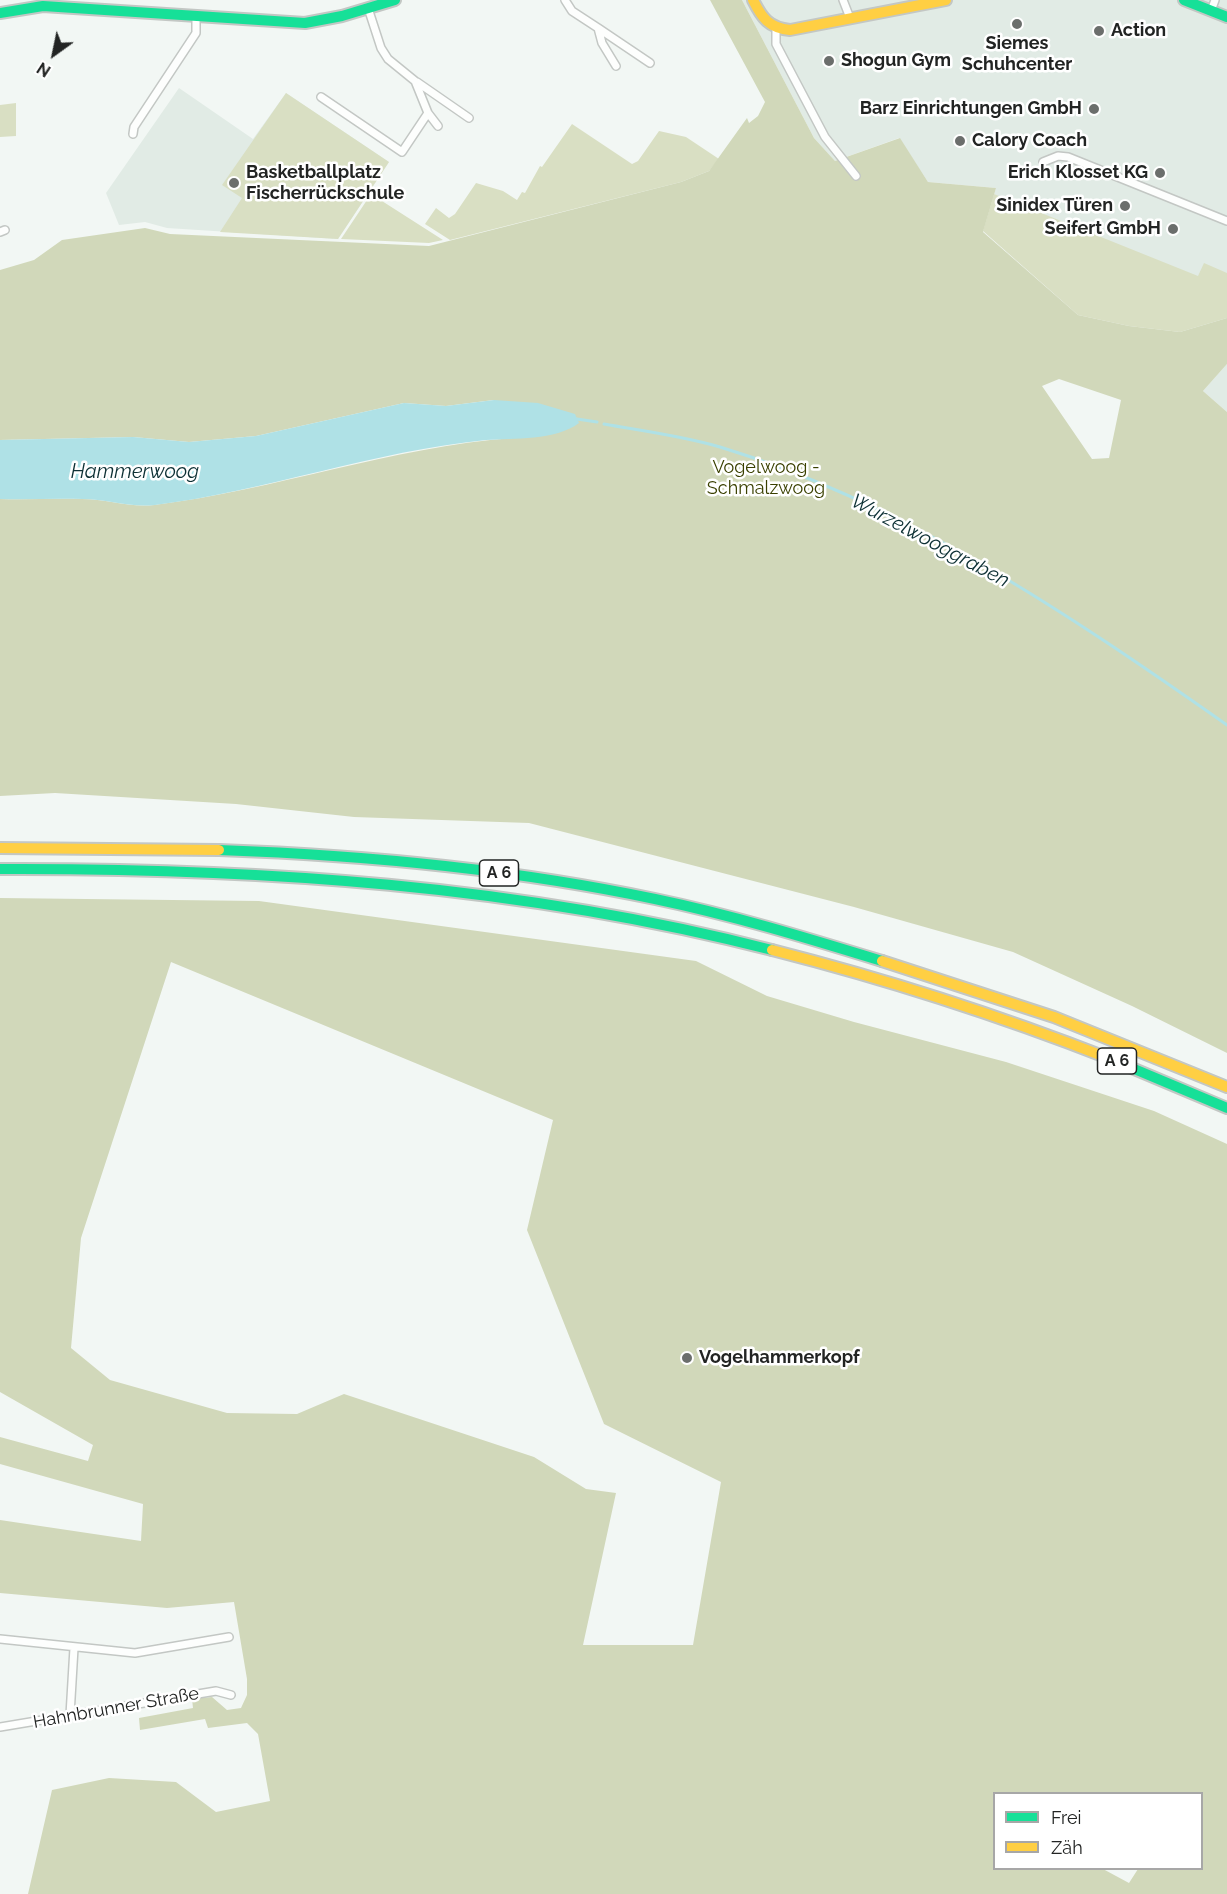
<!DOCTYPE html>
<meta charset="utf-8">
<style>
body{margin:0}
#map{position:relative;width:1227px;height:1894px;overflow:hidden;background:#f2f7f4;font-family:Raleway,sans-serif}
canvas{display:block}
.legend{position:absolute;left:993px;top:1792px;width:210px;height:78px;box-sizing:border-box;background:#fff;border:2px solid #a7a7a7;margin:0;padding:8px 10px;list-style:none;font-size:18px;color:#222423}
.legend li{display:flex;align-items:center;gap:12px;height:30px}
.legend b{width:30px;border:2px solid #a7a7a7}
.north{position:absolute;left:24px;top:24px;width:60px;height:60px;-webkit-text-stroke:4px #fff;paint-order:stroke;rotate:213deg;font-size:16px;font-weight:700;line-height:24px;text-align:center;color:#222423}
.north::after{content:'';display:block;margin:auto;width:21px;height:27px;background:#222423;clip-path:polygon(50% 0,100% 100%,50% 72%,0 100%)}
</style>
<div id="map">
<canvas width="1227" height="1894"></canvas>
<ul class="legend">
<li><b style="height:8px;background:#16e098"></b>Frei</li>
<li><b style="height:8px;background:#ffcf43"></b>Zäh</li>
</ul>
<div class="north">N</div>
</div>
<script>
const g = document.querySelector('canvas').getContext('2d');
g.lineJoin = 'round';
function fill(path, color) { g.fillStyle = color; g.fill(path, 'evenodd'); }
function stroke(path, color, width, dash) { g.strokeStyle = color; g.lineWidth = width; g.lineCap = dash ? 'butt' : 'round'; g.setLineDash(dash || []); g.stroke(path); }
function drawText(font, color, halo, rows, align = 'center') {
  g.font = font + ' Raleway,sans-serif'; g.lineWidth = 5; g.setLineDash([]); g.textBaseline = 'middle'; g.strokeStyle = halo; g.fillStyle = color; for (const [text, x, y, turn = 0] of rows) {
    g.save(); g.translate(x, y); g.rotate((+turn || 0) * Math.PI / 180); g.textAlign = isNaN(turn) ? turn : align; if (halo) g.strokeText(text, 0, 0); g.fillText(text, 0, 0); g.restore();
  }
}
fill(new Path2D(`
 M742,0H1227V318L994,194L996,188L928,182L899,138L835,161L814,138Z
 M179,88L253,139L286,93L389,162L338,239L167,228L145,222L119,225L106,193Z
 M1227,364V412L1203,391Z`), '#e1ebe5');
fill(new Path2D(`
 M286,93L389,162L338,239L220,232L242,198L222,185Z
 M16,103V136L0,137V105Z
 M572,124L632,164L638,161L659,131L686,137L719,159L709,171L681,182L450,240L425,224L436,208L449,218L455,214L476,183L503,191L517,200L522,192L525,193L540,166L542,167Z
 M371,194L443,240L429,243L341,239Z
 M994,194L1198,276L1204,263L1227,273V318L1180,332L1129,326L1078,315L983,231Z`), '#d9dfc3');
fill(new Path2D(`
 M710,0H742L814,138L835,161L900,138L928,182L996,188L983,232L1078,315L1129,326L1180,332L1227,318V364L1203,391L1227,412V1053L1132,1006L1013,952L854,907L529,823L354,817L236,804L55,793L0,796V499C27,500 55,498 82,499C107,499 130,508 154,505C275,490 391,447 513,438L494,400L446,406L404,403L256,436L189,442L133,437L0,440V270L34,260L62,240L145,228L170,234L429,246L681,182L709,171L747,118L749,123L758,116L765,102ZM1059,379L1121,400L1109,458L1092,459L1042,386Z
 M0,898L259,901L696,961L767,996L854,1022L1006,1062L1154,1111L1227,1144V1894H28L52,1790L109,1778L176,1782L216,1812L270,1801L258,1734L247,1723L208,1728L205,1719L140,1730L139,1718L193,1708L192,1699L212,1697L227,1710L241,1708L247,1695V1679L234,1602L167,1608L0,1593V1520L141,1541L143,1504L0,1464V1437L88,1461L93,1445L0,1392ZM171,962L553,1120L527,1230L604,1424L721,1482L693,1645H583L616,1493L586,1489L534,1457L344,1394L297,1414L227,1413L110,1380L71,1348L81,1238ZM994,1794H1202V1868L1138,1869L1129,1883L1103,1869L994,1868Z`), '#d1d8ba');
fill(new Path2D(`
 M494,400L538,403L575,414L579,423C555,441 514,438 486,440C374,451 266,491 155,505C130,508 107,499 82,499C55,498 27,500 0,499V440L133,437L189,442L256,436L404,403L446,406Z`), '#afe1e6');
stroke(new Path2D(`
 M577,419L597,422
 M604,424C643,431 683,436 720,447C905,503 1070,615 1227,725`), '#afe1e6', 3);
const street = new Path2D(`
 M565,0L572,11L598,28L602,43L616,66
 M843,0L850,18
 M368,8L381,48L388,59L415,81L428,113L438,126
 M1211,11L1215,0
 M598,28L650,63
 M776,30V44L825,137L856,176
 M417,82L469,118
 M321,97L402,152L428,113
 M133,134L134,127L196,33V16
 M1043,162L1058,156L1068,157L1227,221
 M0,232L5,230
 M0,1639L135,1653L229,1637
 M70,1715L74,1648
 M0,1727L216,1691L231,1695`);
const fast = new Path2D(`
 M1184,0L1227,17
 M0,13L43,6L305,23L342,16L395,0
 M219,850C365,855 512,869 655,899C732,915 807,938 882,961
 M0,869C260,868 519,885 772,950
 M1108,1058L1227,1108`);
const slow = new Path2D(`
 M753,0C762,18 769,28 790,30L946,0
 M0,848L219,850
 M772,950C886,979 998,1015 1108,1058
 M882,961L1054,1017L1227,1087`);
stroke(street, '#c3c7c4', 10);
stroke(fast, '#c3c7c4', 14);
stroke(slow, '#c3c7c4', 14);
stroke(street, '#fdfefd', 7);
stroke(fast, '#16e098', 10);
stroke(slow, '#ffcf43', 10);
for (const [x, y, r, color] of [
 [1017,24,6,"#6b6e6c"],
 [1099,31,6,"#6b6e6c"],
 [829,61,6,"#6b6e6c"],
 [1094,109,6,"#6b6e6c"],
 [960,141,6,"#6b6e6c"],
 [1160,173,6,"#6b6e6c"],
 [234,183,6,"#6b6e6c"],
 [1125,206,6,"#6b6e6c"],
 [1173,229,6,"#6b6e6c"],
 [687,1358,6,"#6b6e6c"]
]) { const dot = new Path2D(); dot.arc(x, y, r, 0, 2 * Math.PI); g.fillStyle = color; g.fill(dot); stroke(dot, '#fff', 2); }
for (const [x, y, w] of [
 [499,873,39],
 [1117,1061,39]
]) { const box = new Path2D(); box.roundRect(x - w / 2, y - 13, w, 26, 4.5); g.fillStyle = '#fff'; g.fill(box); stroke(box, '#222423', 1.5); }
drawText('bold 16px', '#222423', null, [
 ["A 6",499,873],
 ["A 6",1117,1061]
]);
drawText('bold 18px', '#222423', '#fff', [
 ["Action",1111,31],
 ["Siemes",1017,44,"center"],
 ["Schuhcenter",1017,65,"center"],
 ["Shogun Gym",841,61],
 ["Barz Einrichtungen GmbH",1082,109,"right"],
 ["Calory Coach",972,141],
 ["Basketballplatz",246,173],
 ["Fischerrückschule",246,194],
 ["Erich Klosset KG",1148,173,"right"],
 ["Sinidex Türen",1113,206,"right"],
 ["Seifert GmbH",1161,229,"right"],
 ["Vogelhammerkopf",699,1358]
], 'left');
drawText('18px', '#3a4000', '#fff', [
 ["Vogelwoog -",766,468],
 ["Schmalzwoog",766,489]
]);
drawText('18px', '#222423', '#fff', [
 ["Hahnbrunner Straße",116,1708,-10]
]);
drawText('italic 20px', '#0d3034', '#fff', [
 ["Hammerwoog",135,472],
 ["Wurzelwooggraben",930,541,28]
]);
</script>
